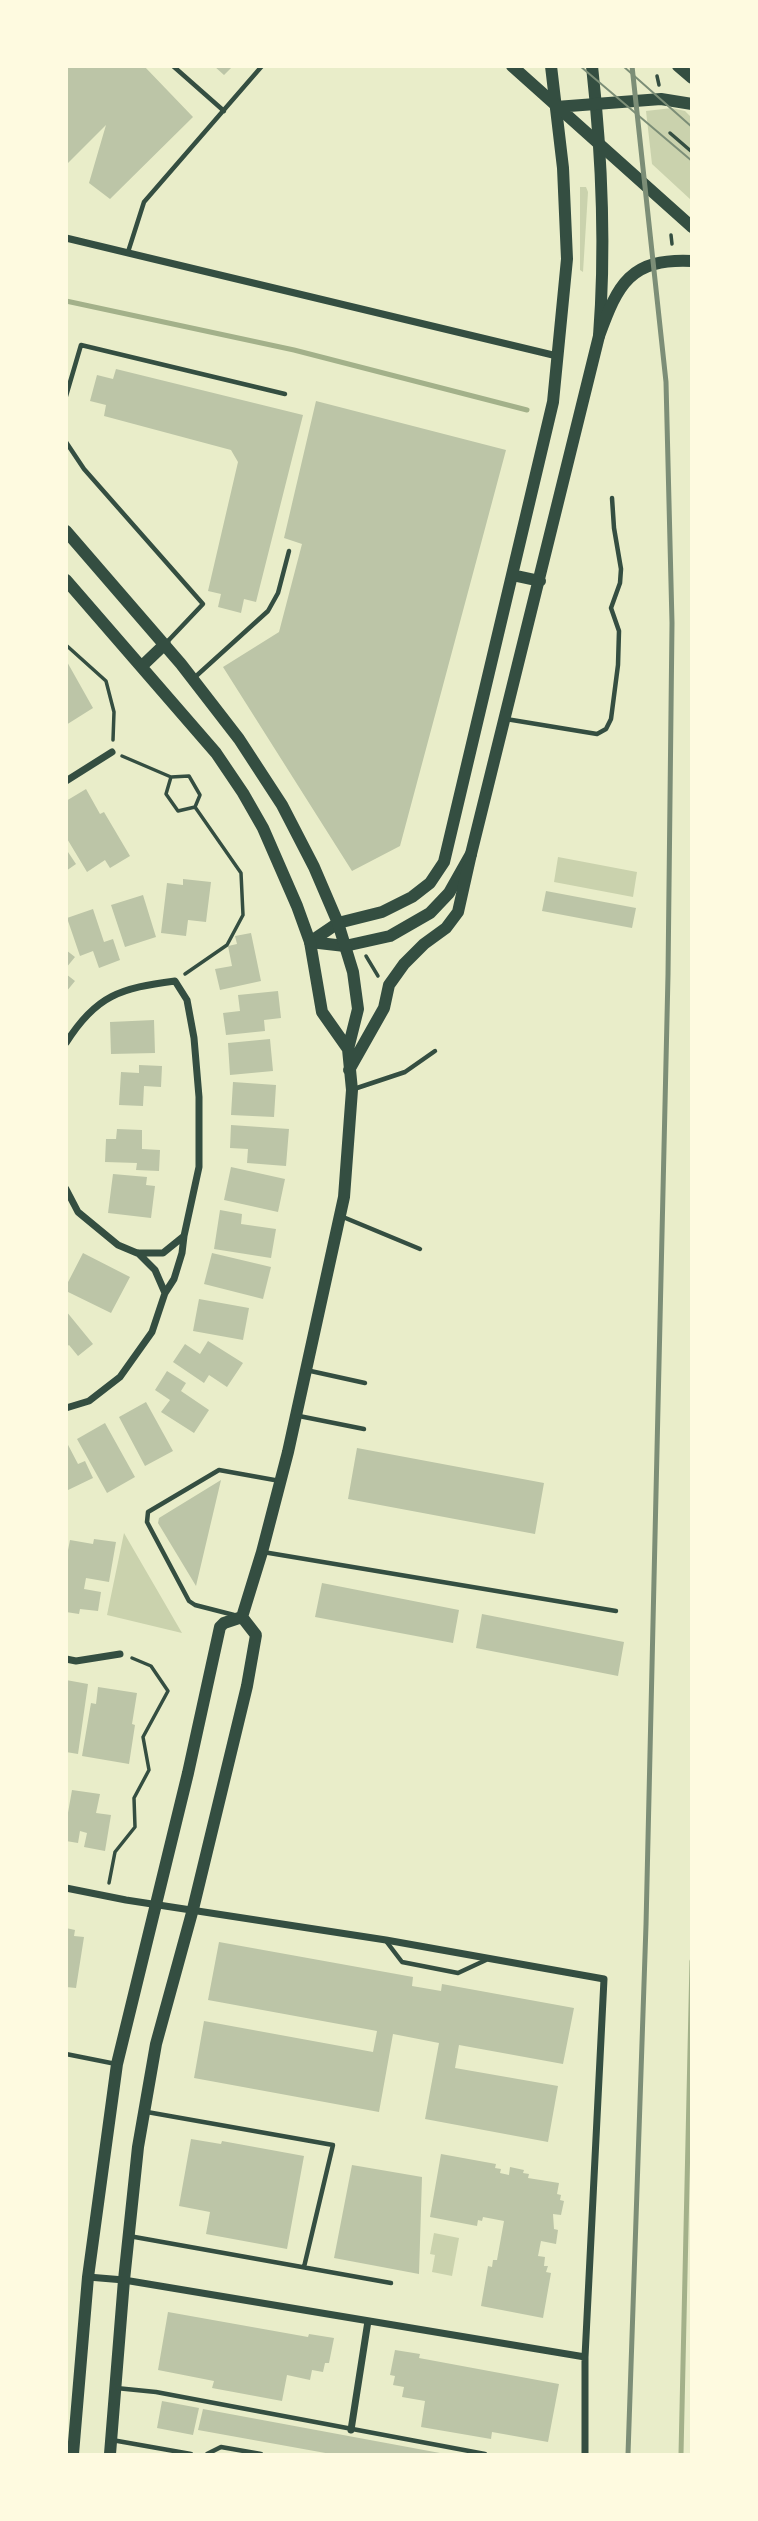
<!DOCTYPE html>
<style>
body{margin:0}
#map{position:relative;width:758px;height:2521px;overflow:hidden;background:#e9edc9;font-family:"Roboto Condensed",sans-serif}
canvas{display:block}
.frame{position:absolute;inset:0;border:68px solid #fefae0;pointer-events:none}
</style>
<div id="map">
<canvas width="758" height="2521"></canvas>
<div class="frame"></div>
</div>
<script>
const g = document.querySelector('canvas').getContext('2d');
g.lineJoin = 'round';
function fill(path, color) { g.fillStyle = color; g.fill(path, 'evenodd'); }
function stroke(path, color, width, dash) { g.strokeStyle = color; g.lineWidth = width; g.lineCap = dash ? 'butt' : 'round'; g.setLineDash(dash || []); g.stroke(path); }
fill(new Path2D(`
 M672,108L685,111L691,117V200L652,164L646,111Z
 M580,187H586L588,192L583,272L580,270Z
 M558,857L637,872L633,897L554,882Z
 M124,1533L182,1633L107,1615Z
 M434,2233L459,2238L452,2276L432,2272L435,2255L430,2254Z`), '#cad2ad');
stroke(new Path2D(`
 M66,301L294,350L527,410
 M681,2454L692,1961`), '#a3b18a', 5);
fill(new Path2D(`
 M66,66H144L193,117L110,199L89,183L106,125L66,165Z
 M214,66H233L224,75Z
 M116,369L303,415L256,602L244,599L241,613L218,607L221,594L208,591L238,462L231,450L104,416L106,405L90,401L97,375L113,379Z
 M316,401L506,450L400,846L352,871L223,667L279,632L302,544L284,538Z
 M66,660L93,708L66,725Z
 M86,789L100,814L104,812L130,856L110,868L105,860L87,872L66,837V801Z
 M66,849L76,864L66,871Z
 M183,879L211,882L206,922L188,920L186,936L161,933L167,883L183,885Z
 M546,891L636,908L632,928L542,911Z
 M143,895L156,937L125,947L111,905Z
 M93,909L104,942L113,939L120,960L99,968L93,951L80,956L67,918Z
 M251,933L261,981L220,990L215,969L232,966L228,946L237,944L235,936Z
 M66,950L75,957L66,968Z
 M66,974L75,981L66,992Z
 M278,991L281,1018L264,1020L265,1031L226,1035L223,1013L240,1011L238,995Z
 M154,1020L155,1053L111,1054L110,1022Z
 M270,1039L273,1071L230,1075L228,1043Z
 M139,1065L162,1066L161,1087L144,1086L143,1106L119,1105L121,1072L139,1073Z
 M233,1082L276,1085L274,1117L231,1115Z
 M231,1125L289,1129L286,1166L247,1163L248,1149L230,1148Z
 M117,1129L142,1130V1149L160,1150L159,1171L136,1170L137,1163L105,1162L106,1139H116Z
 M231,1167L285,1179L278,1212L224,1200Z
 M113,1174L147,1177L146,1185L155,1186L151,1218L108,1213Z
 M220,1210L242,1214L241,1224L276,1229L271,1258L214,1249Z
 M83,1253L130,1277L111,1313L66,1291V1286Z
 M212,1253L271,1267L263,1299L204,1284Z
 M199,1299L249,1308L243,1340L193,1331Z
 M66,1311L93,1344L78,1356L69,1345L66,1347Z
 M208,1341L243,1363L227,1387L209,1375L204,1383L173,1362L185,1344L200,1354Z
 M167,1371L186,1383L181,1391L209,1410L194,1433L161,1412L170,1400L155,1390Z
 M146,1402L173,1451L145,1466L119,1417Z
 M105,1423L135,1477L107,1493L77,1439Z
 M66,1441L78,1464L85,1461L93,1478L66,1491Z
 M357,1448L544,1483L535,1534L348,1499Z
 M221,1480L196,1586L158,1523L159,1518Z
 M94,1539L116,1542L109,1582L86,1578L84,1589L101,1592L98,1611L80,1609L79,1614L66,1612V1560L70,1540L93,1544Z
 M322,1583L459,1610L453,1643L315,1617Z
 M482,1614L624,1642L618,1676L476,1648Z
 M66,1680L88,1684L78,1754L66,1752Z
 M98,1687L137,1693L132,1724L135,1725L129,1764L82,1756L91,1703L96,1704Z
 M72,1790L100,1794L96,1813L111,1815L105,1851L84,1847L87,1833L80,1831L78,1843L66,1841V1824Z
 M66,1928L75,1930L74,1936L84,1937L76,1988L66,1987Z
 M219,1942L413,1977L412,1986L441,1991L442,1984L574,2008L563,2064L459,2045L455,2068L558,2086L548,2142L425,2119L439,2043L393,2034L379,2112L194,2078L204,2021L373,2052L377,2031L208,2000Z
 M191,2139L221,2144L222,2141L304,2156L287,2249L206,2234L210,2212L179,2206Z
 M441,2154L496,2164L495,2168L501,2169L500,2173L509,2175L510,2167L524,2170L523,2173L529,2174L528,2178L559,2183L557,2194L561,2195L560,2200L564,2201L561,2215L553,2214L554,2229L558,2230L556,2244L541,2241L538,2256L545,2257L544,2266H548L546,2272L551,2273L543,2318L481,2306L488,2266L492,2267L493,2260H497L504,2221L483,2217L482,2221L478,2220L477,2226L430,2217Z
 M352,2165L422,2177L419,2274L334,2258Z
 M168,2312L308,2337L309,2334L334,2338L329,2363H325L323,2372L312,2370L310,2380L287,2375L282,2401L212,2388L214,2381L158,2370Z
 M395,2350L420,2354L419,2358L559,2384L548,2442L492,2432L491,2439L421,2427L425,2401L402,2397L404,2387L393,2385L395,2376L390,2375Z
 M162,2401L199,2408L193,2435L157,2428Z
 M203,2409L440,2453V2454H331L198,2430Z`), '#bcc5a7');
stroke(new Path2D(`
 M657,76L659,85
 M670,133L692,152
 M671,235L672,244
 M66,645L106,681L114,712L113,740
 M122,756L171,777L189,776L200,795L195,807L241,873L243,915L227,945L185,974
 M171,777L166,794L178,811L195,807
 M366,956L378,976
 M109,1883L115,1852L135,1827L134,1798L149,1770L143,1737L168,1691L151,1666L132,1658`), '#344e41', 3.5);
stroke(new Path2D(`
 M173,66L224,111
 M128,252L144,202L262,66
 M66,396L81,345L285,394
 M66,442L84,469L203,604L167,642
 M194,678L268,611L278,593L289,551
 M506,719L597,734L606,729L611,719L618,665L619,631L611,608L620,583L621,569L614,528L612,498
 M354,1089L405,1072L435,1051
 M343,1217L420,1249
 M306,1370L365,1383
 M299,1416L364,1429
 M263,1552L616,1611
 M234,1615L195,1605L189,1601L147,1522L148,1512L219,1470L280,1481
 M386,1941L402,1962L458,1973L486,1960
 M66,2054L116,2064
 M147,2112L333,2145L304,2267
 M129,2236L391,2283
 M116,2388L156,2392L485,2454
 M112,2440L191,2454
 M207,2454L221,2447L261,2454`), '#344e41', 4.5);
stroke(new Path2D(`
 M66,238L557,356
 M66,781L112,752
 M66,1043C96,995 121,988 175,981L187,1000L194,1038L199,1097V1167L184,1236L163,1253H137L118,1245L78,1212L66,1189
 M138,1253L155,1270L165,1293
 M66,1408L89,1401L120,1377L152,1332L165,1293L174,1279L182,1253L184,1236
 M66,1659L76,1661L120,1654
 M66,1888L126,1900L386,1940L604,1979L585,2357V2454
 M88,2277L124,2280L585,2357
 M351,2430L368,2321`), '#344e41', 7);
stroke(new Path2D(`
 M512,575L540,581
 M310,942L345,946L390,936L430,913L449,893L471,854L599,336C606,245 602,157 592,66
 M310,942L338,923L382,912L412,897L430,883L444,862L553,402L567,259L563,168L551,66`), '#344e41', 12);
stroke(new Path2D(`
 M512,66L692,227
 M678,66L692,78
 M556,107L661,99L692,104
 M599,336C618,284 630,258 692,261
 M66,531L181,664L239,739L282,805L314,867L338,923L353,972L358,1009L348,1049L352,1090L344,1197L288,1452L262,1552L242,1617
 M66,580L216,753L243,793L263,828L297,906L310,942L322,1012L348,1049
 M142,666L165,644
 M349,1070L384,1008L389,985L404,964L424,944L446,928L458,912L471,854
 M73,2454L88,2277L117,2064L188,1773L220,1627L224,1623L242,1617
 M110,2454L124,2280L138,2147L156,2044L193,1909L247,1686L256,1635L242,1617`), '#344e41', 12);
stroke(new Path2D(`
 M580,66L692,161
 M623,66L692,127`), '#7c8e77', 2);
stroke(new Path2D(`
 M628,2454L646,1925L668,975L672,623L666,382L632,66`), '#7c8e77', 5);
</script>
